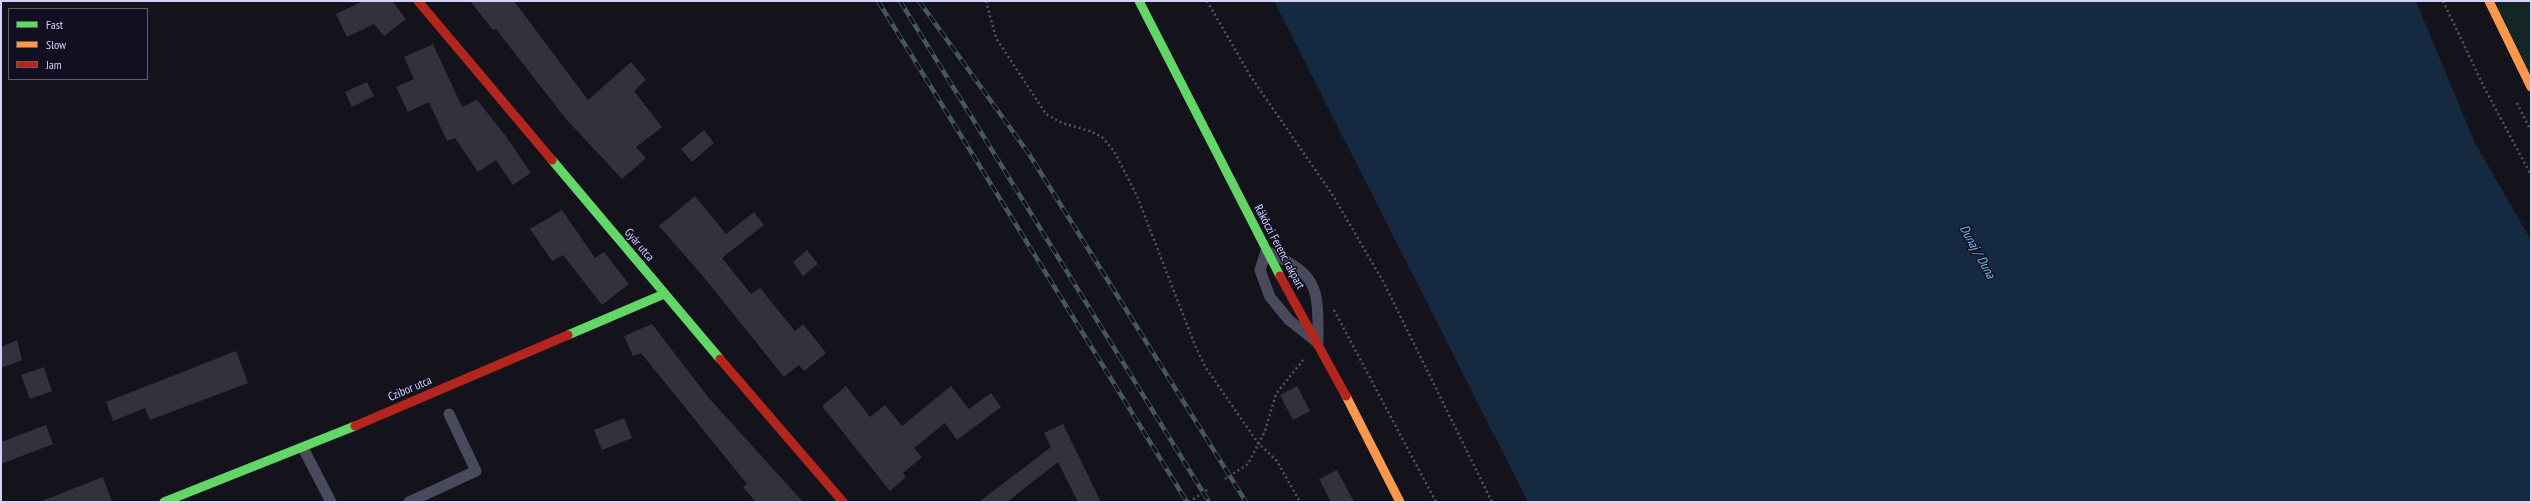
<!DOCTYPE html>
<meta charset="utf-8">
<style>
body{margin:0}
#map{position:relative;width:2532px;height:503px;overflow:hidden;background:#14131c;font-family:"PT Sans Narrow",sans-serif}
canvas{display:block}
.frame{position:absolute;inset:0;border:2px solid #d4d3fa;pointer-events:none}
.legend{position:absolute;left:8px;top:8px;width:140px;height:72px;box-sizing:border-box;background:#110f20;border:1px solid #5f5d77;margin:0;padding:5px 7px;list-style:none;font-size:12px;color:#d4d3fa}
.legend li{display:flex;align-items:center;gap:8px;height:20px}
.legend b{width:20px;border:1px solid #5f5d77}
</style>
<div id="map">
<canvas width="2532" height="503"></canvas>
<div class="frame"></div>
<ul class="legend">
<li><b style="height:5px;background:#63d668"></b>Fast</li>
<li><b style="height:5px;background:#ff974d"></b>Slow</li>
<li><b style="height:5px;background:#b3261e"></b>Jam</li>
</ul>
</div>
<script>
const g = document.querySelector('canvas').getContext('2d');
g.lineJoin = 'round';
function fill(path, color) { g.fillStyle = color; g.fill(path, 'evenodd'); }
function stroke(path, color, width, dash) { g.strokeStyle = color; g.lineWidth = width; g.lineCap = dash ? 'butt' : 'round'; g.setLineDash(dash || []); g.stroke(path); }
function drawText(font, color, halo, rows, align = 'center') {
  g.font = font + ' "PT Sans Narrow",sans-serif'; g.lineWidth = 3; g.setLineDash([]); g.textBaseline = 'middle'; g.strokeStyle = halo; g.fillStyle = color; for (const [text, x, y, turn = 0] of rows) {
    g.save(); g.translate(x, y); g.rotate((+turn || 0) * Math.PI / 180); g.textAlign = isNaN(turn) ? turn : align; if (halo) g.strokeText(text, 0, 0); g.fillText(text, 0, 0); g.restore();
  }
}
fill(new Path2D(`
 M2495,1H2531V76Z`), '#132625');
fill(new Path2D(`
 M1274,1H2416L2475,143L2531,240V502H1528Z`), '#152941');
fill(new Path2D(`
 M363,1H392L406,19L384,36L374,24L347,37L336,14Z
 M470,1H514L588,100L631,62L646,80L634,91L662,127L636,147L646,158L622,179L566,119L496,29L493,30Z
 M433,44L462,107L477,100L505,135L531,173L513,185L496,160L478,172L455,138L447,141L429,102L408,112L396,87L414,79L404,57Z
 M367,82L374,96L352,107L345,92Z
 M704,130L714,143L692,162L681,149Z
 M695,196L726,234L754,212L764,225L722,258L751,294L760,288L795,331L803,324L826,353L804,371L799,365L784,377L702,275L659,226Z
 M562,210L595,258L604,252L629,284L602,305L563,255L552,261L530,229Z
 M807,250L818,264L803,276L793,262Z
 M652,324L708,397L803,502H756L743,487L747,484L641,353L633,356L624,336Z
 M17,340L22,360L1,368V347Z
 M236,351L248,383L150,420L145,408L113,421L106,402Z
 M44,367L52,391L30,399L21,375Z
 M846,386L870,417L885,405L902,426L951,386L969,409L991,393L1001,407L957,440L945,423L914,448L922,457L903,473L906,477L890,491L822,406Z
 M1297,386L1310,411L1293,420L1280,395Z
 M624,418L632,438L602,450L594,430Z
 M1063,424L1101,502H1078L1058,462L1007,502H979L1051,447L1044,433Z
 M46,425L53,444L1,464V442Z
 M1337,470L1354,502H1331L1319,479Z
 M103,477L112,502H43L42,501Z`), '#32313e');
stroke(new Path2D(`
 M986,1L996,38L1046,114L1062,123L1090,131L1102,137L1114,151L1137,196L1196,348L1206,368L1258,443L1277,461L1300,502
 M1207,1L1251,77L1332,194L1384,283L1492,502
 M2443,1L2485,89L2531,175
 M2517,103L2531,131
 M1334,310L1436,502
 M1225,479L1248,464L1265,431L1276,394L1303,360
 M1189,502L1207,490`), '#4a5862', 2.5, [2, 3]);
stroke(new Path2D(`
 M1266,251C1320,275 1318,288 1318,343L1289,320L1270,297L1260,270Z
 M303,448L331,502
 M409,502L476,471L449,414`), '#494a5c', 11);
stroke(new Path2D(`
 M1139,1L1280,276
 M552,160L720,359
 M568,335L664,294
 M164,502L355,426`), '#63d668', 9);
stroke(new Path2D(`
 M2489,1L2531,87
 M1346,396L1400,502`), '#ff974d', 9);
stroke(new Path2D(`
 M418,1L552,160
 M1280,276L1346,396
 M720,359L843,502
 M355,426L568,335`), '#b3261e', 9);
const rail = new Path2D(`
 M878,1L1187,502
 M900,1L1209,502
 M919,1L1029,154L1246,502`);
stroke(rail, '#435862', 4.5);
stroke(rail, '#110f20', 3, [9]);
drawText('12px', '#d4d3fa', '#110f20', [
 ["Gyár utca",639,245,50],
 ["Rákóczi Ferenc rakpart",1279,247,62],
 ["Czibor utca",410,389,-23]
]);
drawText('italic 13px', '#6cbfef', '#110f20', [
 ["Dunaj / Duna",1977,252,61]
]);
</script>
